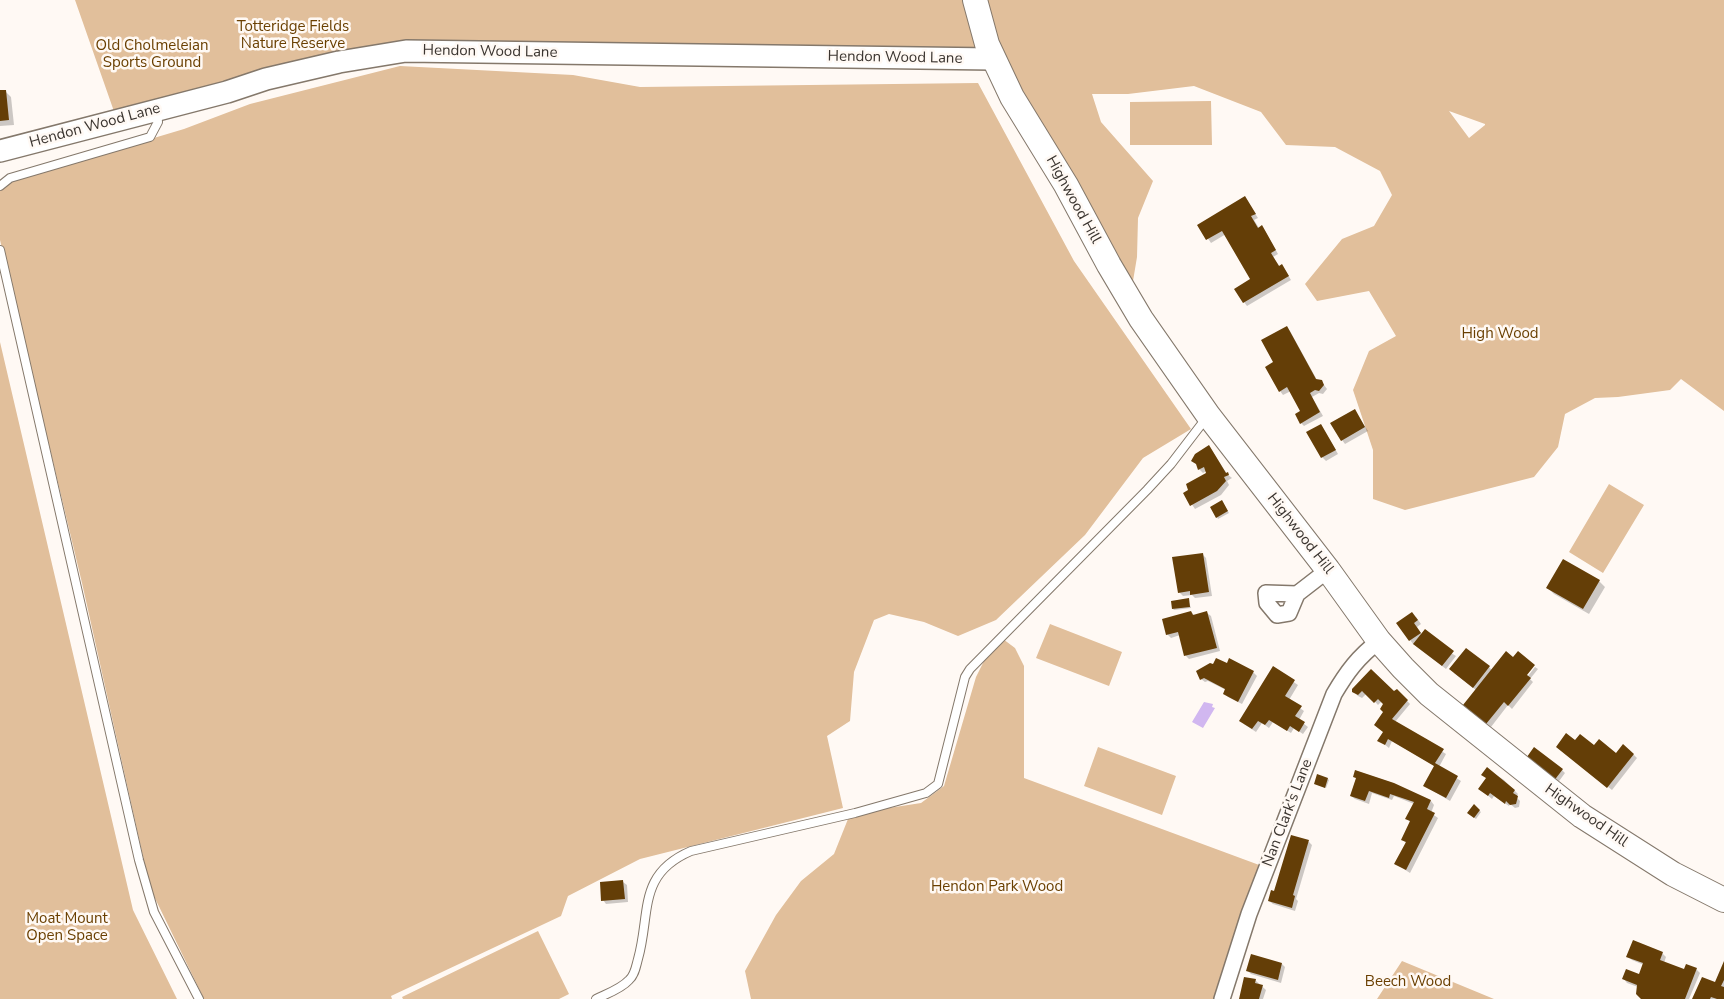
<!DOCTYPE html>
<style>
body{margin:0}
canvas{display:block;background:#fff9f4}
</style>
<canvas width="1724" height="999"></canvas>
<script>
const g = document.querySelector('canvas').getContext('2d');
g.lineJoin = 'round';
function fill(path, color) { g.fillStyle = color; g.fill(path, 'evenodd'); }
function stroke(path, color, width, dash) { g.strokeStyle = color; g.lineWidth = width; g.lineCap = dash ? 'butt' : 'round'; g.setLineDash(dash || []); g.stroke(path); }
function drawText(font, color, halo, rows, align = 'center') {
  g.font = font + ' "Nunito Sans",sans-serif'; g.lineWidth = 5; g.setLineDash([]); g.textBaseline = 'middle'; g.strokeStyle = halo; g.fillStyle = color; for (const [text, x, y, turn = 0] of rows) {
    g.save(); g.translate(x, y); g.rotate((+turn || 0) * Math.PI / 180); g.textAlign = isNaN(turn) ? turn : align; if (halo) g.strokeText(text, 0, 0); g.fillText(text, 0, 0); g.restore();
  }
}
fill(new Path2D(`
 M75,0H1724V411L1681,379L1670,390L1618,397L1595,398L1565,414L1558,447L1534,477L1405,510L1373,499V450L1353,390L1369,351L1396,336L1369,291L1317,301L1305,284L1342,239L1374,226L1392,195L1380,171L1335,147L1286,145L1261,112L1194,86L1128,94H1092L1101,122L1153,181L1138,218L1137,257L1133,281L1089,233L1003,67L406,51L117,120ZM1449,111L1485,124V125L1469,138Z
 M400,66L573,75L640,87L978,83L1074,261L1191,429L1143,458L1085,535L996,620L958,636L924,622L889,614L874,620L854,672L850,721L827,736L843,808L640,859L568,896L561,916L391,996L392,999H204L150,888L82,583L0,240V189L10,181L184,129L250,104Z
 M1211,101L1212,145H1130V102Z
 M0,342L133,910L177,999H0Z
 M1609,484L1644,505L1603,573L1569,552Z
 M1050,624L1122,652L1109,686L1036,658Z
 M1003,639L1015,648L1024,666V778L1270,869L1222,999H751L745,971L776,915L801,881L834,854L850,814L921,803L944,786L976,677L987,655Z
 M1098,747L1176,776L1162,815L1084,786Z
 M538,931L569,994L559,999H403L402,997Z
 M1402,961L1494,999H1495H1377Z`), '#e1bf9b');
fill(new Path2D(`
 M1204,702L1213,704L1212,707L1215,708L1203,728L1192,722Z`), '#d1b7f0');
fill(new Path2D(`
 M5,91L11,97L14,125L0,126V92Z
 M1245,198L1258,218L1254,220L1259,228L1262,227L1265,231L1278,254L1273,257L1280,267L1282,266L1285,270L1291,280L1247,306L1244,302L1252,280L1226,234L1211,243L1199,225Z
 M1287,327L1290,331L1317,380L1321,381L1327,389L1323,394L1319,393L1312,397L1323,416L1304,426L1301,423L1302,411L1291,391L1283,395L1280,391L1275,363Z
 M1355,411L1368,431L1345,444L1342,440Z
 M1321,425L1338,454L1326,461L1322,457Z
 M1209,446L1227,474L1232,478L1227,481L1229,485L1221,495L1195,509L1185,494L1210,472L1208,470L1203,473L1199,469Z
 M1223,503L1229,513L1218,519L1212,508Z
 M1202,554L1206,558L1212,596L1195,598L1192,595L1183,596L1179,592Z
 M1599,581L1605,587L1589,614L1554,594L1548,588Z
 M1188,600L1191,608L1174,610L1173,609Z
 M1191,612L1195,616L1207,613L1211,616L1220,651L1189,659L1186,656L1180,635L1171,638L1167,634Z
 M1416,617L1421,624L1417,627L1422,635L1456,656L1446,669L1413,644L1398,623Z
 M1513,658L1524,681L1535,667L1538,669L1530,679L1533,682L1512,709L1508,705L1491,727L1468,708L1476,690L1454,673L1489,667L1492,670Z
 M1227,665L1253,672L1257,676L1242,704L1228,697L1224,693L1226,690L1208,681L1205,682L1201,679Z
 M1273,668L1298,685L1289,700L1304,711L1299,720L1308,727L1303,734L1294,728L1291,733L1273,722L1269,728L1262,723L1256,732L1244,724Z
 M1354,689L1394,693L1397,690L1410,704L1395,722L1446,754L1439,767L1461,781L1450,801L1425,786L1435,766L1392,741L1389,748L1379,740L1384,732L1385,704L1382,701L1378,705L1367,693L1362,698L1358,696L1354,692Z
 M1576,742L1616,755H1634L1637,758L1612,790L1561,750Z
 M1530,764L1562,770L1565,773L1557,784Z
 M1487,769L1504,780L1518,794L1516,797L1520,801L1519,807L1515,808L1510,804L1509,806L1494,796L1492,799L1480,789L1487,779Z
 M1354,777L1393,785L1431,801L1434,805L1431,813L1438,818L1410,873L1396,864L1406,843L1402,839L1411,823L1407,818L1414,804L1394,796L1392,800L1372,793L1369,804L1355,799L1351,796L1357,779Z
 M1328,779L1329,780L1326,788L1315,784Z
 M1474,806L1481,812L1476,819L1468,813Z
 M1292,836L1309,842L1312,845L1296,899L1298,901L1295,911L1273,904L1269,901L1275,892Z
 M623,882L627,885L628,902L606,904L603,900Z
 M1662,953L1666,957L1664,963L1684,971L1696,969L1700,973L1689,999H1642L1638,987L1627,983L1624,979L1640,975L1644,965L1632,960L1628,957Z
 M1282,964L1285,967L1281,983L1251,974L1248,971Z
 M1724,964V999H1694L1716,984Z
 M1255,980L1266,990L1263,999H1240Z`), '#0003');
fill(new Path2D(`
 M0,90H6L9,120L0,121Z
 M1245,196L1256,214L1251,216L1258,228L1262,225L1276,250L1271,253L1279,266L1282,264L1289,276L1243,303L1234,289L1250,279L1222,231L1206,240L1197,225Z
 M1287,326L1316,379L1322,380L1324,385L1319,391L1315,390L1310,393L1320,412L1300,424L1295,414L1300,411L1287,387L1279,392L1265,367L1273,362L1261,340Z
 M1355,409L1365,427L1341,441L1330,423Z
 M1321,424L1336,450L1321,458L1306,432Z
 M1209,445L1226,473L1228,472L1229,475L1224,477L1226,481L1217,491L1190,506L1183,493L1188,490L1186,484L1206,473L1204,467L1198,470L1196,464L1191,461L1195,454Z
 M1222,500L1228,511L1216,518L1210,507Z
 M1203,553L1209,592L1190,595V591L1178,593L1172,557Z
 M1563,559L1600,580L1583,609L1546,588Z
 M1189,598L1190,607L1172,609L1171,601Z
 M1191,611L1193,615L1207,611L1217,648L1184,656L1178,632L1166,635L1162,619Z
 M1412,612L1418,620L1414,623L1421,633L1409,641L1396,623Z
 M1425,629L1454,651L1442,666L1413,644Z
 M1466,648L1490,666L1473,688L1449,669Z
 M1506,651L1513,657L1518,651L1535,665L1527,675L1531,678L1508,706L1504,702L1486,724L1463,705Z
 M1216,658L1227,663L1229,658L1254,671L1238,702L1223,694L1225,689L1204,678L1200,680L1196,671L1210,663L1213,664Z
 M1273,666L1295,680L1285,696L1302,706L1295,716L1305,722L1299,732L1290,726L1287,731L1269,720L1265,725L1258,721L1252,729L1239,721Z
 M1371,669L1394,691L1397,689L1408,700L1392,719L1444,749L1435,763L1458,776L1446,798L1423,786L1434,766L1388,739L1385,745L1377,741L1383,732L1374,725L1383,712L1380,709L1383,704L1378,699L1374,703L1362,691L1358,695L1352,692V689Z
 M1566,733L1575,740L1580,734L1594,745L1599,739L1616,753L1623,744L1634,754L1607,788L1556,747Z
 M1534,747L1563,769L1553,782L1524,761Z
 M1487,767L1515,790L1513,793L1518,796L1516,804L1510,805L1506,801L1505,804L1490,793L1488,796L1478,789L1486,778L1481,775Z
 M1355,770L1394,783L1431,800L1427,809L1435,813L1406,870L1394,864L1406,842L1401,840L1410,821L1405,819L1414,802L1390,794L1389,798L1369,791L1365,801L1350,796L1356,778L1353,777Z
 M1317,774L1328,778L1325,788L1314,784Z
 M1474,804L1480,810L1474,818L1467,813Z
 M1291,835L1309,840L1293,895L1295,896L1292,908L1268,901L1271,890L1274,891Z
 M623,880L625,899L601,901L600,882Z
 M1633,940L1663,952L1660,960L1684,969L1686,964L1697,968L1685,999H1641L1636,994L1637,985L1622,979L1626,969L1639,974L1643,963L1626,957Z
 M1251,954L1282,963L1278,980L1246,971Z
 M1724,961V980L1721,986L1724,987V999H1717L1711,997L1710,999H1692L1702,977L1715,982Z
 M1244,977L1256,979L1255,983L1263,985L1259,999H1239Z`), '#643e07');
const lane = new Path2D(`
 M0,186L10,178L150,137L158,122L157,112
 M0,250L139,860L154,912L199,999
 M596,999C606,994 621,989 629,980C635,975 636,966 638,959C651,913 637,874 691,851L855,813L926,793L938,784L965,677L970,669L1147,490L1171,464L1207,417`);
const street = new Path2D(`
 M1297,594L1289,613L1277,615L1267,603L1266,593L1297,594L1328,570
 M1222,999L1249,914L1334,694C1347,672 1358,657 1379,641`);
const secondary = new Path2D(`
 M0,151L227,92L266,79L339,62L406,51L993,59`);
const primary = new Path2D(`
 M975,0L987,44L1012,97L1066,185L1109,265L1141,319L1208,415L1328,570L1379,641L1403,668L1429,694L1582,816L1673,874L1724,900`);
stroke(lane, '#84786b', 10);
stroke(street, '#84786b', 18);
stroke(secondary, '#84786b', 24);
stroke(primary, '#84786b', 26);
stroke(lane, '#fff', 8);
stroke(street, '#fff', 15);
stroke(secondary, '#fff', 21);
stroke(primary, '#fff', 24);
drawText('15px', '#6a3f00', '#fff9f4', [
 ["Totteridge Fields",293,27],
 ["Nature Reserve",293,44],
 ["Old Cholmeleian",152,46],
 ["Sports Ground",152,63],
 ["High Wood",1500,334],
 ["Hendon Park Wood",997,887],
 ["Moat Mount",67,919],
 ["Open Space",67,936],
 ["Beech Wood",1408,982]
]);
drawText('15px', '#3b3530', '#fff9f4', [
 ["Hendon Wood Lane",490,52,1],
 ["Hendon Wood Lane",895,58,1],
 ["Hendon Wood Lane",95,126,-15],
 ["Highwood Hill",1073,200,61],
 ["Highwood Hill",1300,534,52],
 ["Nan Clark's Lane",1288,813,-69],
 ["Highwood Hill",1586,816,35]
]);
</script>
